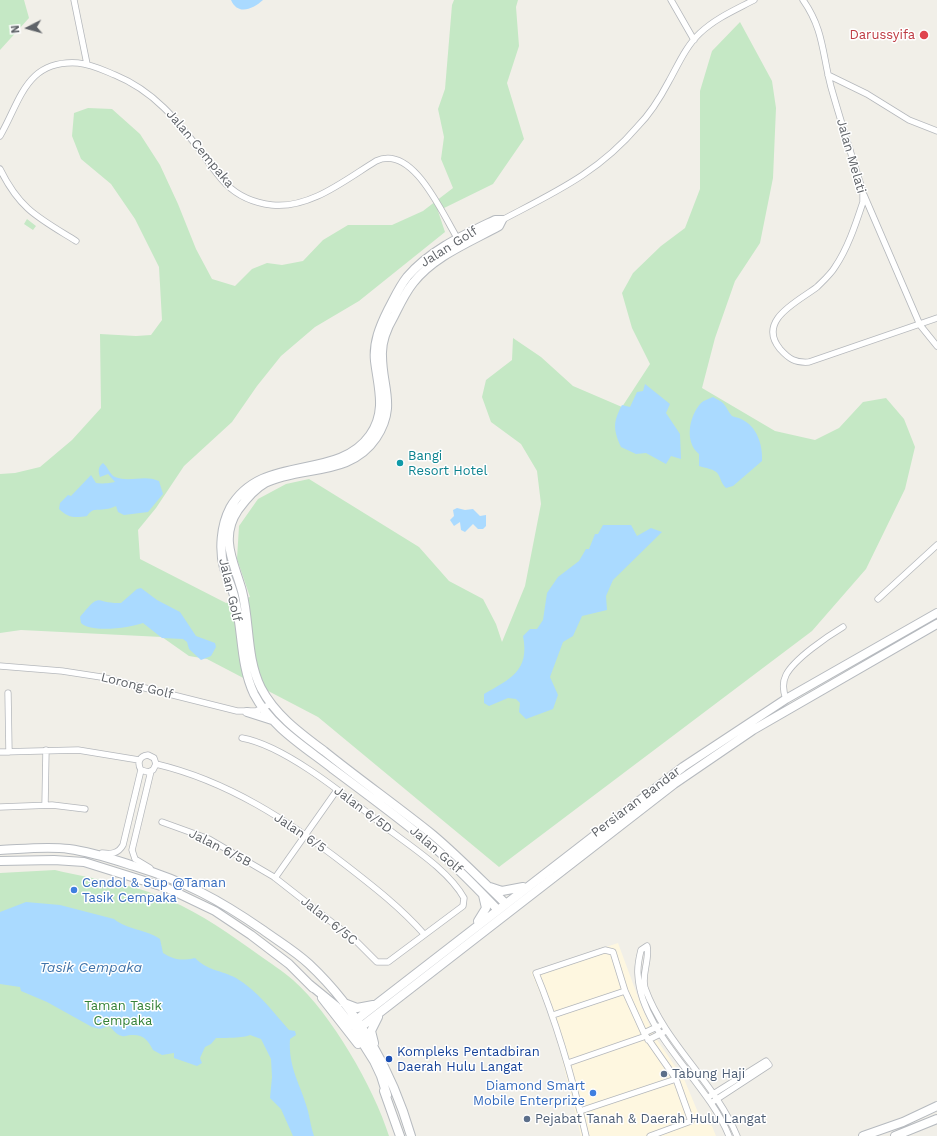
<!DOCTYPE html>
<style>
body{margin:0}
#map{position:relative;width:937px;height:1136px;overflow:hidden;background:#f1efe8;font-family:"Work Sans",sans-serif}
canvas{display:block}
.north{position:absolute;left:8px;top:8px;width:40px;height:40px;-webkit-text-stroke:3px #fff;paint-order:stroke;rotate:264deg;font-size:11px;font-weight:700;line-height:16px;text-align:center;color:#5f6368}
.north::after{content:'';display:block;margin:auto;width:14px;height:18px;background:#5f6368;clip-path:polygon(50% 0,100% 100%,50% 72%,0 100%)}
</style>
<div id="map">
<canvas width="937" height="1136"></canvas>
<div class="north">N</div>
</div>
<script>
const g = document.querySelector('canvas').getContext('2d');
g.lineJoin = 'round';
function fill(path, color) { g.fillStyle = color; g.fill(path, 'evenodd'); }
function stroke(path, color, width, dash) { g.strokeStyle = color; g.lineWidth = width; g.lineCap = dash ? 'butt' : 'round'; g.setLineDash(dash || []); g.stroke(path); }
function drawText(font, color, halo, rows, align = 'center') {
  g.font = font + ' "Work Sans",sans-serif'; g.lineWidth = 3; g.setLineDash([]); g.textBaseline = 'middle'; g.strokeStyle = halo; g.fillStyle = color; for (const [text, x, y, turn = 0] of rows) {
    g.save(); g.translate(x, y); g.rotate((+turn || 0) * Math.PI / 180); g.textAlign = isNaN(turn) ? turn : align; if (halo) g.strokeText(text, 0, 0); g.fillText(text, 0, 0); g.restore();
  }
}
fill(new Path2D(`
 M618,943L642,1008L655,1037L684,1079L702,1122L712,1126L716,1136H581L560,1051L548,1012L531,972Z`), '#fef7e0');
fill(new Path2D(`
 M0,0H24L29,18L0,50Z
 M454,0H518L516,7L519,46L507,83L524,139L493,184L438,211L445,232L359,301L315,327L281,356L257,386L232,422L184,466L156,508L138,530L140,559L226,603L250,597L237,559L239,526L258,499L286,484L309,479L419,547L449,581L483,599L496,624L502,642L525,586L541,504L537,471L521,444L491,422L482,397L486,380L512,360L513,338L541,357L573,386L622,407L650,364L632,328L622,293L633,273L661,246L685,228L700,189V91L712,51L740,22L772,81L776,108L773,178L760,243L735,281L715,338L702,388L775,431L815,440L839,428L863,402L886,398L904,419L915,447L905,489L866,569L812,631L499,867L318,717L207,659L189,656L162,637L21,630L0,633V474L15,473L40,467L72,440L101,408L100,334L136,336L151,335L162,320L159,267L135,219L111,184L81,159L72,136L74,113L88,108L112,109L140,134L160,165L178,204L196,249L212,279L235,286L252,269L267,263L282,265L303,261L323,240L348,225H392L423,211L453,188L441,159L444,137L438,109L445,89L452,5Z
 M27,219L36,226L33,230L24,224Z
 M55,870C93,879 134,884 169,900C202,914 231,935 259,955C270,963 283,971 293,980C331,1013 374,1088 389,1136H0V873Z`), '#c5e8c5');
fill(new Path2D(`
 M231,0H263C253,9 238,16 231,0Z
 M645,384L670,404L666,413L680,434L681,459L671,456L666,464L646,453L636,454L621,447C613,429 613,422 622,405L630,407L637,392L643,391Z
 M713,397C716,399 721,401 723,403C727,407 728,412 732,416C736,418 738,417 741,419C757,426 763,445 762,461L733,486L726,488C721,483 721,479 718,474C715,469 705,468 699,466V454C684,442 689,416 701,403C704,400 709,399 713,397Z
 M103,463C108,467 110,475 115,477C131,483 143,474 159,481L163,494L148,512L124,515L118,512L116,506C113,507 109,509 106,509C97,511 93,507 87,516C75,518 68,518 59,509L60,503L68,495L71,496L91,475L96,483C101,484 111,483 115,482L108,474L100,477C98,471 98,467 103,463Z
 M457,508L465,510L473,509L480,516L486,515V526L483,529H478L473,524L465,532L461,530L460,522L454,526L450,520L454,516L453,510Z
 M603,525H631L637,536L651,528L662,532L613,580L606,596L607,610L582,616L573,636L563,642L550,677L558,695L553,709L526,719L519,712L520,703L516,699L508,698L489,706L484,703V694C510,679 530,671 523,636L530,629H537L543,620L547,593L558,577L579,561L586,549H589L595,534H598Z
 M141,588L157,600L180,612L196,636L215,643L216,647L211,656L201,660L189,649L187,642L183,639L162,638L143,623C130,628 91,633 81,623L80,617C102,590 94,604 121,603L137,589Z
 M26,902L60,905L114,919C127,930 146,929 160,939L163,953C174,960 182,961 195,958C208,971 221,970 236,978C257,990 273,1012 289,1030L295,1031L296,1035L290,1039C288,1068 301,1085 308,1111C310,1119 311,1128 314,1136H293L281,1109L270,1098L272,1077L271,1059L261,1039L250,1035C244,1038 224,1038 216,1038L211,1044L205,1047L200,1058L202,1063L197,1066L174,1058V1053L162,1055L153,1050C148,1040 143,1034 131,1035C127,1035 125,1037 122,1036C115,1034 114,1030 109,1026L100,1029L92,1027L47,1002L21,991L20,987L0,984V912Z`), '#aadaff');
const street = new Path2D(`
 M74,0L87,64
 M671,0L694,40
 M803,0C824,30 822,53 831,87C841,122 852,157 863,192V202C856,223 848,248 835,267C831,274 823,281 817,287C799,301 756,320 780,349C789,359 795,363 809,362L937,318
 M828,75L867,94L909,120L937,131
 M0,136C12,116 19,91 35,76C47,65 63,62 78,63C91,64 103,70 115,75C154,91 177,120 202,153C209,163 217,175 226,184C238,196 255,203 272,205C310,209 345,180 376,161C414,143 444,218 459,241
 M0,169C20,210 39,218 76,241
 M864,195L920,325L937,346
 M502,220C555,192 598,173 638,126C651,113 660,98 669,81C678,65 686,46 700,33C716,18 735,10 754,0
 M878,599L937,545
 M0,666L62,671L101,677L237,711H256L271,704
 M8,693L9,752
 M786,699C783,691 782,683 786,675C794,659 828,636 843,627
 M0,752L78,750L139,760
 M156,764C228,781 289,821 347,866C374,887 401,908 424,934
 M45,805L46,750
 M0,807L52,805L85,809
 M162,822L209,839L274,877L357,942L377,962H388L463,906L464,898C449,871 413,848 388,829C351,800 287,746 242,738
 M102,853C111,854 118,854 123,845L141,770C137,763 139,756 148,755L154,758L156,764L153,770L148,772L141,770
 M150,868L135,859L132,850L151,771
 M275,878L337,790
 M553,1015L625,991
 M644,1033L659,1026
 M648,1040L664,1032
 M568,1063L646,1036
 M710,1096L766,1061L769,1065L714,1101
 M580,1111L676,1079
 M586,1136C573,1080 558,1026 536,973L605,950L613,952L625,991L644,1033L676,1079L691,1121L650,1136
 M729,1136C707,1081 641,1033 638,975C637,966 639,958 641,950L647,946C650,960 641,975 645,988C665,1044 715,1082 737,1136`);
const secondary = new Path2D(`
 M247,712L272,720
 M0,850C23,849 47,846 69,849C92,852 112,859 134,866C186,882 218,899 263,930C278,941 295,951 309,964C358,1010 392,1071 411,1136
 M0,861L54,860L84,862L167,888L215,911L251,935L289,964L313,988
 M490,887L502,891L523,887
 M497,909C475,886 453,863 428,842C398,817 365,793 333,769C305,747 271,727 254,694C240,664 243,631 235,600C233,589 228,579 224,568C219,550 221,525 230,508C262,452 337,482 370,435C387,411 378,387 375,361C373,343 380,326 388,310C394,299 399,287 407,277C430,250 464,235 495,220H502L499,226C470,242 434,256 413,283C405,293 400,304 394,316C387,328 381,341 382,356C382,388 397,406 376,438C350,477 302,465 265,483C254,489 246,499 238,510C219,538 234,562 242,591C250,622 246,658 261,688C275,715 300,733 324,751C360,780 397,806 433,835C458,856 481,880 505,903
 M478,921L486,908L483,895
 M309,984L336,1006L351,1025L361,1027L674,784L753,730L937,624
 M322,998L358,1044
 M344,1003L357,1008L373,1005
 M374,1043L371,1031L378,1017
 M384,1091L400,1136
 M387,1095L381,1076L374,1061L357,1034L355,1024L360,1017L683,767L786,699L937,613
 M863,1136L903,1122L937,1106
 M895,1136L937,1119`);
stroke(street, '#b5b8bc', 7);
stroke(secondary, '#b6babf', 10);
stroke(street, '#fff', 5.5);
stroke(secondary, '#fff', 8);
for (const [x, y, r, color] of [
 [924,35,5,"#e0444e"],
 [400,463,4,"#0f9aa8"],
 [74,890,4,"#3f7fe0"],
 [389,1059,4,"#1a4fb4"],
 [664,1074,4,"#5c6f8a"],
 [593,1093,4,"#3f7fe0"],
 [527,1119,4,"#5c6f8a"]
]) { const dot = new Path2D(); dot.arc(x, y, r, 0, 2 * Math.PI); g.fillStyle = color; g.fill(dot); stroke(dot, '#fff', 1.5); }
drawText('13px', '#be3a42', '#fff', [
 ["Darussyifa",915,35]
], 'right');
drawText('13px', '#5f6368', '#fff', [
 ["Jalan Cempaka",200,149,50],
 ["Jalan Melati",851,156,74],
 ["Jalan Golf",449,247,-32],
 ["Jalan Golf",230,590,77],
 ["Lorong Golf",137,686,14],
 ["Persiaran Bandar",636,802,-37],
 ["Jalan 6/5D",363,810,37],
 ["Jalan 6/5",300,833,34],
 ["Jalan 6/5B",220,848,27],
 ["Jalan Golf",436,850,41],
 ["Jalan 6/5C",329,921,39]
]);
drawText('13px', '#0d838f', '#fff', [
 ["Bangi",408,456],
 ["Resort Hotel",408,471]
], 'left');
drawText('13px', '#366cbe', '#fff', [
 ["Cendol & Sup @Taman",82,883],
 ["Tasik Cempaka",82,898],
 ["Diamond Smart",585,1086,"right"],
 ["Mobile Enterprize",585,1101,"right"]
], 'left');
drawText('13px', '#348238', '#fff', [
 ["Taman Tasik",123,1006],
 ["Cempaka",123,1021]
]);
drawText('13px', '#164399', '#fff', [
 ["Kompleks Pentadbiran",397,1052],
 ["Daerah Hulu Langat",397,1067]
], 'left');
drawText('13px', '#4e5e75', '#fff', [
 ["Tabung Haji",672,1074],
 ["Pejabat Tanah & Daerah Hulu Langat",535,1119]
], 'left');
drawText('italic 14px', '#4174aa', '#fff', [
 ["Tasik Cempaka",91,968]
]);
</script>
